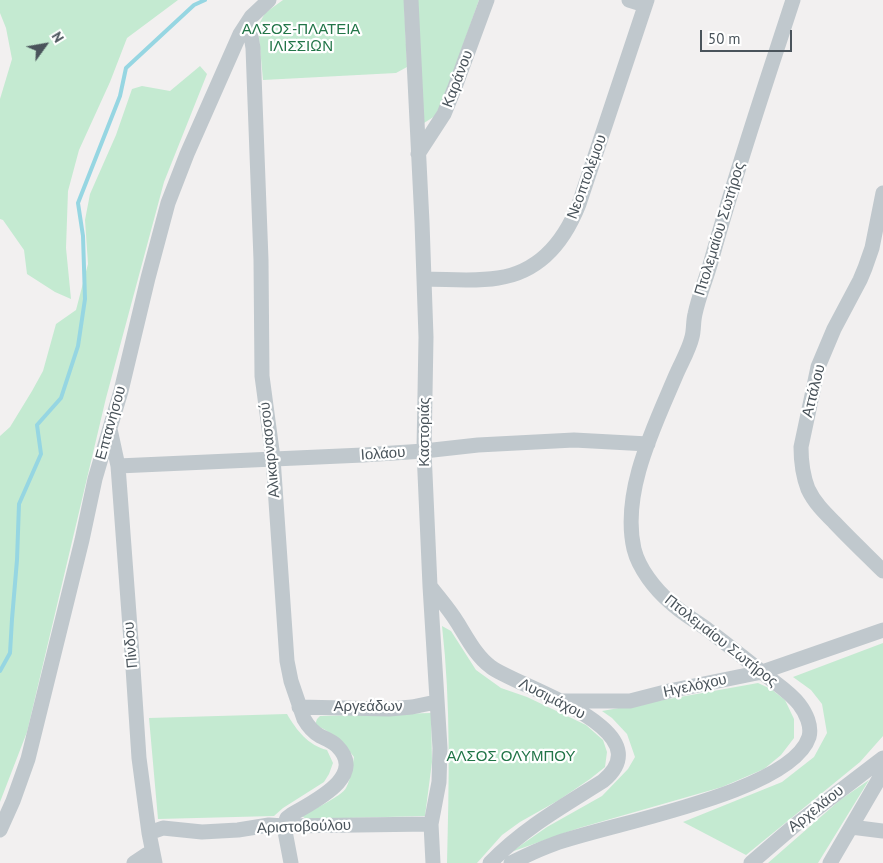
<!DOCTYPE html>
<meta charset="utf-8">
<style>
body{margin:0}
#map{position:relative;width:883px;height:863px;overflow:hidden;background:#f2f0f0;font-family:"PT Sans",sans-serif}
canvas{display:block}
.north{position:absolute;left:20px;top:20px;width:50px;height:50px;-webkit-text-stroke:4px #fff;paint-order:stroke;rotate:58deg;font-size:14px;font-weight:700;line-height:20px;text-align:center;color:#4a545b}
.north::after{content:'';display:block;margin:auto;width:18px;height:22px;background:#4a545b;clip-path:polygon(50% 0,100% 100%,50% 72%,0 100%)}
.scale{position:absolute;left:700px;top:30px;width:92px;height:22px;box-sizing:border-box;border:2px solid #4a545b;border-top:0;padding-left:6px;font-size:15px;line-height:18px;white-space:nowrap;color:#4a545b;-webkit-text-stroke:4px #fff;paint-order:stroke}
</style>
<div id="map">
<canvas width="883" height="863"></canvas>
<div class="north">N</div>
<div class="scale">50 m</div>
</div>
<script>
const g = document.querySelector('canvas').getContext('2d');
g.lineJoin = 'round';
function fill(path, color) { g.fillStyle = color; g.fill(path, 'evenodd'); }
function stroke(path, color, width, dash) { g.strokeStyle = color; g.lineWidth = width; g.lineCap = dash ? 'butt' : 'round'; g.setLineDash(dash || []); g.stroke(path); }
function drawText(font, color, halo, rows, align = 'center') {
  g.font = font + ' "PT Sans",sans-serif'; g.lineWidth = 4.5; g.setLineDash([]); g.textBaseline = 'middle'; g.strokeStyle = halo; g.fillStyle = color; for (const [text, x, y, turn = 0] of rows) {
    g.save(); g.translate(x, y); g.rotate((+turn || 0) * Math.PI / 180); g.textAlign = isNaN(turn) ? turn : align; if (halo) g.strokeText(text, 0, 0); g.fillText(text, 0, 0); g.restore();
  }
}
fill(new Path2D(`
 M0,0H178L127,38L110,82L79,150L68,191L66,248L71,299L55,292L27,274L24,250L3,220L0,219V99L12,59L6,28L0,13Z
 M283,0H404L407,67L396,73L263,80L258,26L265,13Z
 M417,0H479L444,99L435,116L424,123Z
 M200,66L207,74L164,182L106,398L27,732L0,802V436L10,427L32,391L43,371L56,324L76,310L88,264L85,220L90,194L116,135L132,89L142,86L170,91Z
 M442,626L451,631L476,670L501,688L527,697L586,725L603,740L607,752L605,767L590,779L559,800L520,822L502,835L477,863H447C449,784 451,704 442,626Z
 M883,643V736L860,762L746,855L683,822L782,782L814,757L827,733L822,704L811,690L793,677Z
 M758,683L771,689L785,700L794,719V738L781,755L764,769L722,787L579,828L511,852L547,827L602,796L628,769L635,757L627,734L612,718L602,711Z
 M431,713L432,762L425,816L306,819L302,816C312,810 342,796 346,788C351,779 352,767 354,757C342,741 334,733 315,725L317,719L320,716Z
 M287,714C297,731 308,745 327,750L333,763L329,774L324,782L283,808L274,816L158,819L149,718Z
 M869,780L818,863H768L840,800Z`), '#c4ead1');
stroke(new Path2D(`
 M0,671L10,653L12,619L17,560L19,504L41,454L37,425L61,398L78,346L85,299L83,236L78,203L120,96L126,68L194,5L205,0`), '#96d6e2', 4);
stroke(new Path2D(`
 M411,0L422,222L426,337L424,451L430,586L440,748L439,782L431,824L433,863
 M629,0L645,5
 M246,25L251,36L253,48L261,260L262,376L273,458L287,661L291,681L304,719C308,726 313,732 320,736C326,739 332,741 337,746C368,777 312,802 291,815L287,818L284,826L291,863
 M418,154L444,114L455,87L487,0
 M883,193L872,248L865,268L860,280L834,329L818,367L801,447C801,461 803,476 808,489C814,502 824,512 834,522C850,539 867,555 883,571
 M424,279C448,279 474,282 498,278C540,272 564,242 579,204L647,0
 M110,429L118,466L133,668L139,758L149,833L155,863
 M118,466L363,455L424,451L478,445L574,440L648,444
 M430,586C439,598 449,609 457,622C467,638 476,656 491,667C517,687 666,729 603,781C562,807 524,828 490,863
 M562,701H630L669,691L762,672L883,630
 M299,707L389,709L412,707L436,702
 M851,827L883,831
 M0,830L13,801L28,759L82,540L95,479L110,428L121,391L148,278L168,203L187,154L240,34L251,17L269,0
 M149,833L163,828L202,832L238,830L269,825L284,826L431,824
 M134,863L146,855L152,852
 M511,863C525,856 540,849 554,844C608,824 791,793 809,737C812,726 806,713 799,704C790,692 775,683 763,673C745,659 727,644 708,630C696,621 681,613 670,602C655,589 639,569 634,549C621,492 654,427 676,375C681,363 689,350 692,337C694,330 693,322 695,314C699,295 707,277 712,258C736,171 765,86 793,0
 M751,863L794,826L883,758
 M830,863L883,772`), '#c0c8cd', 15);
drawText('15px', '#227548', '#fff', [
 ["ΑΛΣΟΣ-ΠΛΑΤΕΙΑ",301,30],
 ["ΙΛΙΣΣΙΩΝ",301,47],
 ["ΑΛΣΟΣ ΟΛΥΜΠΟΥ",511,757]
]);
drawText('15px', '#4a545b', '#fff', [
 ["Καράνου",458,79,-69],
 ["Νεοπτολέμου",587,177,-70],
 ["Πτολεμαίου Σωτήρος",720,229,-73],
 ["Αττάλου",814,391,-76],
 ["Επτανήσου",111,423,-74],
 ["Καστοριάς",425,432,-90],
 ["Αλικαρνασσού",270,450,-96],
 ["Ιολάου",383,454,-4],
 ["Πτολεμαίου Σωτήρος",721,641,38],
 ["Πίνδου",131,645,-95],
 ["Ηγελόχου",695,686,-12],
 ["Λυσιμάχου",552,699,27],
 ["Αργεάδων",368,707],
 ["Αρχελάου",816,809,-38],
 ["Αριστοβούλου",304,827,-2]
]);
</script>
